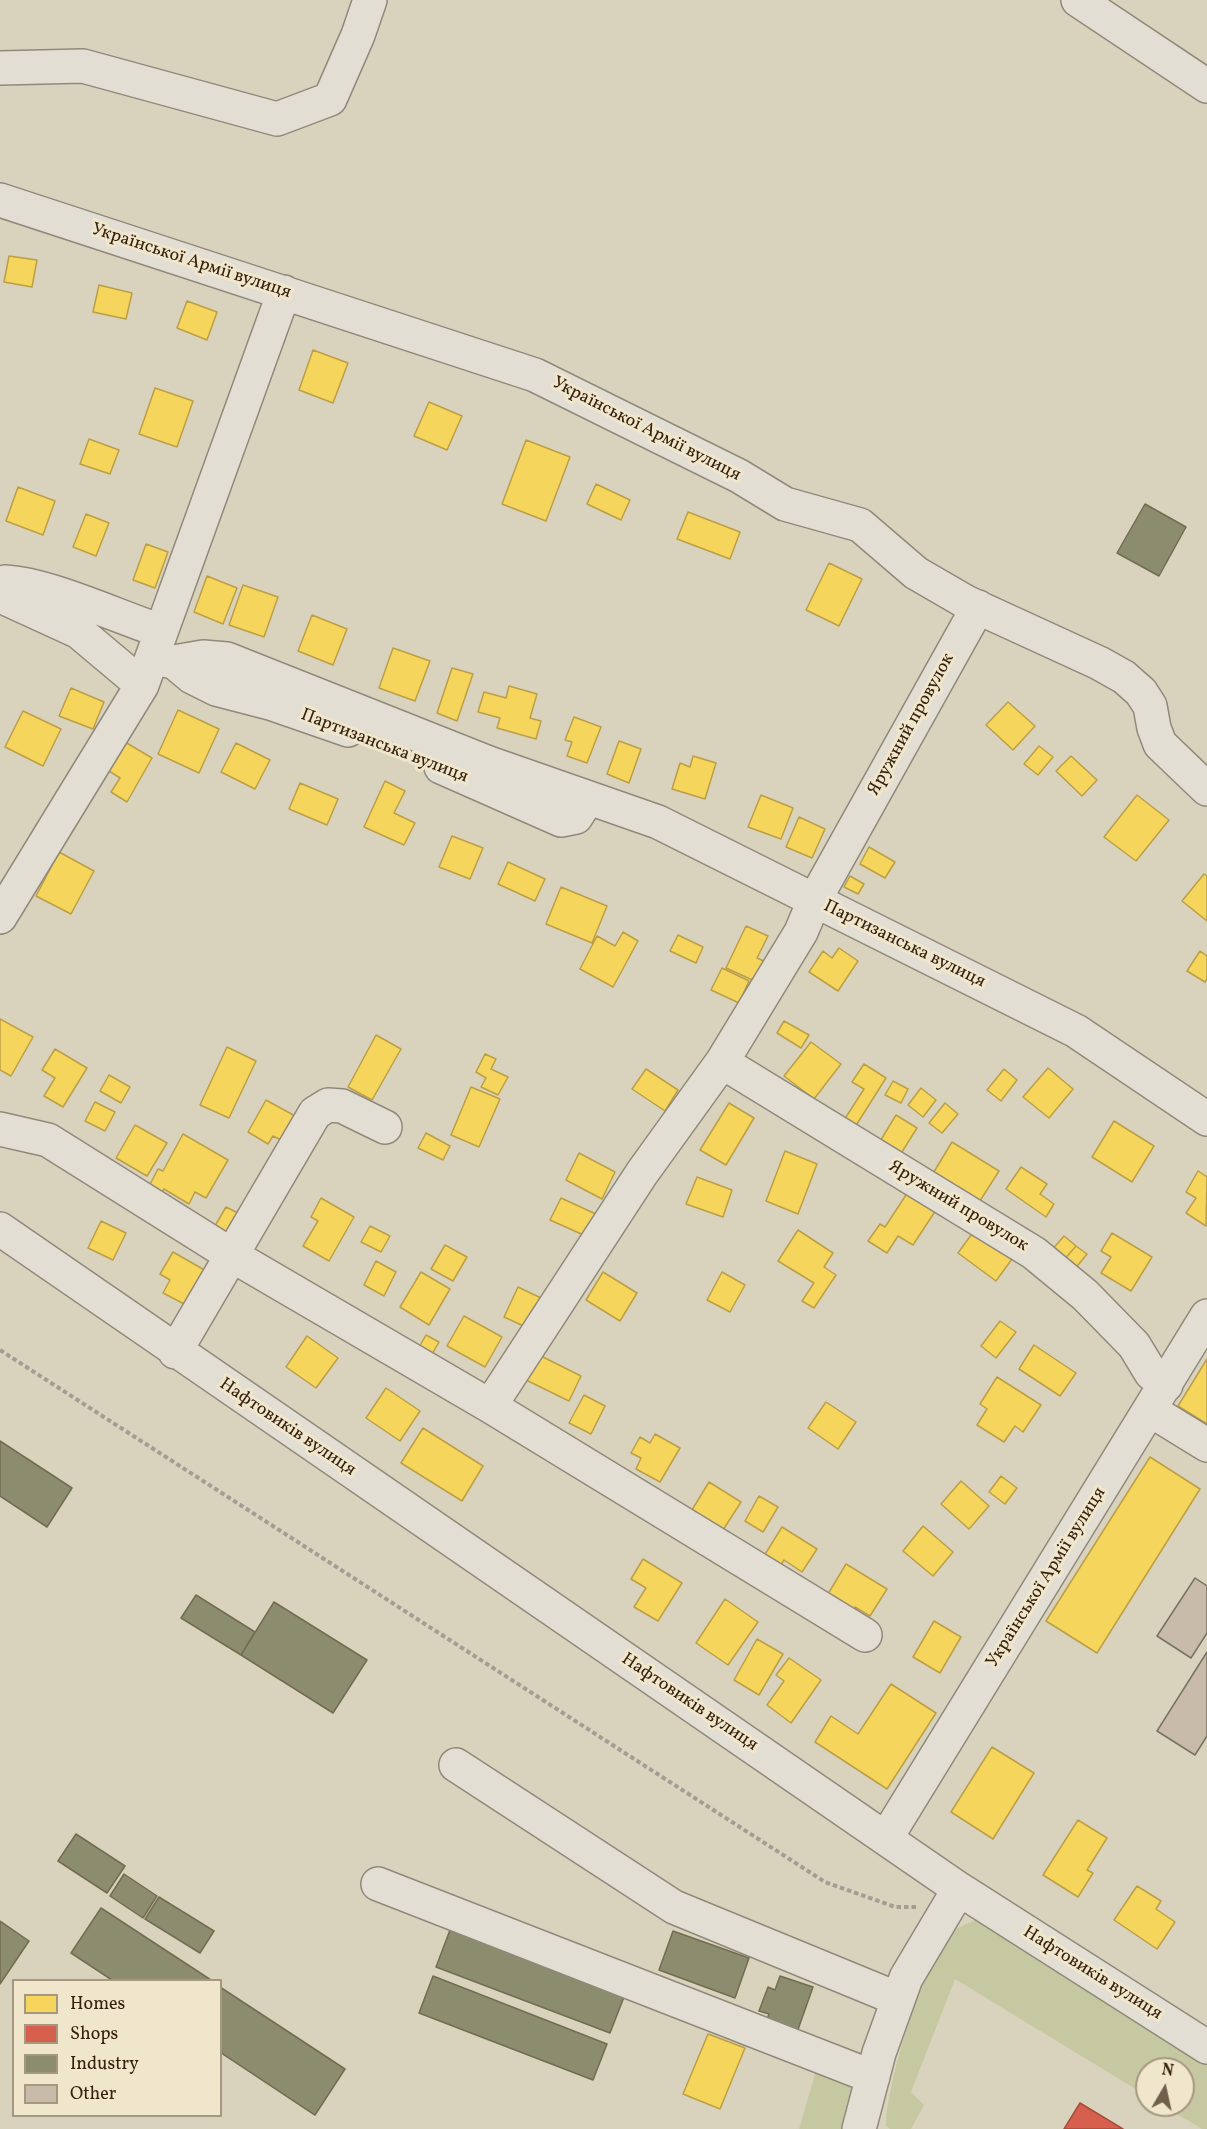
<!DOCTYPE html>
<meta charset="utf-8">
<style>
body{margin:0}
#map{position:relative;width:1207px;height:2129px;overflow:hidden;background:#d9d3bd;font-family:Vollkorn,serif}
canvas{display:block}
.legend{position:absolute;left:12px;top:1979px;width:210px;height:138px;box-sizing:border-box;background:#efe6cc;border:2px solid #a59780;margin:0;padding:8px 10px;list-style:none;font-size:18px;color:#36210e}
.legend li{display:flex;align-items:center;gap:12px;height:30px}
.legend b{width:30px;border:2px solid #a59780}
.north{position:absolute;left:1135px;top:2057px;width:60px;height:60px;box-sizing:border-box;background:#efe6cc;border:2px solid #a59780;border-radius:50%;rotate:9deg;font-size:16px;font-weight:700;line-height:24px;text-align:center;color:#36210e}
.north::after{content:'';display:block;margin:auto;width:21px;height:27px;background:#6f5f4b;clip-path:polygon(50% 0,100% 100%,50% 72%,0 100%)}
</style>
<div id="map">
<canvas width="1207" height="2129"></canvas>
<ul class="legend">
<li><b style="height:16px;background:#f6d55c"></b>Homes</li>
<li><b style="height:16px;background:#d6604d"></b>Shops</li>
<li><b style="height:16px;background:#8c8c6e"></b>Industry</li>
<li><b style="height:16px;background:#c8bba9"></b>Other</li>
</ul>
<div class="north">N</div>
</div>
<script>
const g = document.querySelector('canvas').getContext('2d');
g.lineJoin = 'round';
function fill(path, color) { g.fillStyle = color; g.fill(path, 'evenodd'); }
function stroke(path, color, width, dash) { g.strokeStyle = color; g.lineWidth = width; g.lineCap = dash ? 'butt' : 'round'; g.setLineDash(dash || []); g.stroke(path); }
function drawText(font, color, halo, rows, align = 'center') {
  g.font = font + ' Vollkorn,serif'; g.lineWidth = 6; g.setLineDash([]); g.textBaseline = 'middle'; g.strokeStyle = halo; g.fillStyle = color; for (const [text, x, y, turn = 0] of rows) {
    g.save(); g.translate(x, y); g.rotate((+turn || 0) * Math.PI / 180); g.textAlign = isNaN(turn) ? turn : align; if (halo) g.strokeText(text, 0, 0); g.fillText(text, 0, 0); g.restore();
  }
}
fill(new Path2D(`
 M981,1918L1207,2062V2129H1202L1162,2105H1183V2069H1147V2096L955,1979L911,2092L924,2105L911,2129H890L886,2126C887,2081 921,1972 949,1935C955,1927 972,1922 981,1918Z
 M818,2064L855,2078L843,2129H799Z`), '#c6c8a2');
const homes = new Path2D(`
 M9,256L37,260L32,287L4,282Z
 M99,285L132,293L126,319L93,312Z
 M187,301L217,312L207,340L177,328Z
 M313,350L348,363L333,403L299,390Z
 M155,388L193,401L177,447L139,434Z
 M429,402L462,416L447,450L414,436Z
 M89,439L119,450L110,474L80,464Z
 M526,440L570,457L546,521L502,504Z
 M596,484L630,500L621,520L587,504Z
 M18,487L55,501L43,535L6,521Z
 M688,512L740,532L730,559L677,539Z
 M86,514L109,523L96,556L73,547Z
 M146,544L168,552L155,588L133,580Z
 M829,563L862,579L839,626L806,610Z
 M207,576L237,588L223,624L194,612Z
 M243,585L278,597L264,637L229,625Z
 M312,615L347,629L333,665L298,651Z
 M393,648L430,661L415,701L379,688Z
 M452,668L473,674L457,721L437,713Z
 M509,686L537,694L530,718L541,721L536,739L497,728L500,718L478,712L484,692L506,698Z
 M71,688L104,702L93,729L59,716Z
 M1008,702L1035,726L1013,750L986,725Z
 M178,710L219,729L199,773L158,754Z
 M23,711L61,729L43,766L5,747Z
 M574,717L601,727L587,763L567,756L572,742L565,740Z
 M619,741L641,749L629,783L607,774Z
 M125,742L152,758L127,802L111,792L120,778L109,771Z
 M236,743L270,760L255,789L221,772Z
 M1039,746L1053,757L1038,775L1024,764Z
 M693,756L716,763L705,799L672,789L680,763L690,767Z
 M1071,756L1097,780L1082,796L1056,771Z
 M385,781L405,791L394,813L415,823L404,845L364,827Z
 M300,783L338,799L327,825L289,809Z
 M761,795L793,808L781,839L748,827Z
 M1137,795L1169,820L1136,861L1104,837Z
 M799,817L825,829L812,858L786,847Z
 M452,836L483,848L470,879L439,867Z
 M869,847L895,862L885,878L860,864Z
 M59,852L94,871L71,914L36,896Z
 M508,862L545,879L535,901L498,884Z
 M1204,874L1207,876V921L1182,901Z
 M850,876L864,884L858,894L844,887Z
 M561,887L607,906L592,943L546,924Z
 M746,926L768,936L757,958L768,963L759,983L726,968Z
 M623,932L638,941L613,987L580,969L597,936L615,946Z
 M678,935L703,947L696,963L670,951Z
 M839,948L858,961L838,991L809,972L823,951L832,958Z
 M1200,951L1207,956V979L1205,982L1187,971Z
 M722,968L749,981L739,1003L711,990Z
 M0,1019L33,1037L11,1076L0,1070Z
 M784,1021L809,1035L801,1048L777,1033Z
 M376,1035L401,1049L372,1100L348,1087Z
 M811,1042L841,1064L814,1099L784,1076Z
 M227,1047L256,1061L229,1118L200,1105Z
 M55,1049L87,1068L63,1107L44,1096L55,1078L42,1070Z
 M485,1054L496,1059L491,1069L508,1077L498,1095L481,1087L486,1078L476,1072Z
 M864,1064L886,1078L855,1127L844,1120L864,1089L852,1082Z
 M1048,1068L1073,1089L1049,1118L1023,1097Z
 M646,1069L678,1090L665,1111L632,1089Z
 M1004,1069L1017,1080L1001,1101L987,1090Z
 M109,1075L130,1087L121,1103L100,1091Z
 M893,1081L908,1089L901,1103L885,1095Z
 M471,1087L500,1099L479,1147L451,1135Z
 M921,1088L936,1100L923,1117L908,1105Z
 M266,1100L297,1117L283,1141L273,1136L268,1144L248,1132Z
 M95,1102L115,1112L105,1131L85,1121Z
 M729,1103L754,1118L726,1165L700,1150Z
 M945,1103L958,1114L942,1133L929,1123Z
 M896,1115L917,1128L900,1155L879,1143Z
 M1114,1121L1154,1146L1132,1182L1092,1157Z
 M135,1125L167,1143L147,1176L116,1158Z
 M426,1133L450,1146L443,1160L418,1148Z
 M183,1134L228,1160L206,1198L195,1192L189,1204L164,1189L159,1197L147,1190L158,1169L163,1171Z
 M952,1142L999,1171L978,1204L932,1175Z
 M785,1151L817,1164L798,1214L766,1201Z
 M579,1153L615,1172L602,1199L566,1180Z
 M1021,1167L1047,1184L1040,1194L1054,1204L1046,1217L1006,1189Z
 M1198,1171L1207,1177L1206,1226L1186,1213L1196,1198L1186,1192Z
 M697,1177L732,1190L723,1217L686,1204Z
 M908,1192L936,1210L913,1245L898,1236L887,1253L868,1241L880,1224L885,1227Z
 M321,1198L354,1217L329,1261L303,1246L318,1221L311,1217Z
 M561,1198L598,1215L588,1237L550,1220Z
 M226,1207L248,1218L234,1243L212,1231Z
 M101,1221L126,1233L113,1260L88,1248Z
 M370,1226L390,1236L381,1252L361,1242Z
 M798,1230L833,1253L824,1267L836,1275L814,1308L802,1301L814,1283L778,1261Z
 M974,1231L1012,1259L996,1281L958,1253Z
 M1112,1233L1152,1257L1131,1291L1101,1273L1111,1257L1101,1251Z
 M1064,1236L1076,1246L1063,1261L1051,1251Z
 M445,1245L467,1257L453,1281L431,1269Z
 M1076,1246L1087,1254L1074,1270L1063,1261Z
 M173,1252L208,1272L188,1306L163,1293L170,1280L160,1274Z
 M376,1261L396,1272L384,1296L364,1285Z
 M421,1272L450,1289L429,1325L400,1307Z
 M603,1272L637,1293L620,1321L586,1300Z
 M722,1272L745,1285L730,1312L707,1300Z
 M518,1287L543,1299L530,1329L504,1317Z
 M464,1316L502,1337L485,1367L447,1346Z
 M1000,1321L1016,1332L996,1358L981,1346Z
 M426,1335L439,1342L431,1356L418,1349Z
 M307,1336L338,1358L316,1388L286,1367Z
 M1034,1345L1076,1373L1060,1396L1019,1369Z
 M539,1355L581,1376L569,1401L526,1380Z
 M1207,1359V1424L1178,1406Z
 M997,1377L1041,1405L1023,1432L1015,1426L1004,1442L977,1425L987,1409L980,1404Z
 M386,1388L420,1411L400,1441L366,1418Z
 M584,1395L605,1406L591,1434L569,1423Z
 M826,1402L856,1422L838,1449L808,1428Z
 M423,1428L483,1466L462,1501L401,1463Z
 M655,1434L680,1448L660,1482L636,1469L641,1458L631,1453L640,1437L650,1443Z
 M1150,1457L1200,1489L1097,1653L1046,1621Z
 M1001,1476L1017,1488L1005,1504L989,1492Z
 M961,1481L989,1506L969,1529L941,1504Z
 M709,1482L741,1502L723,1530L692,1510Z
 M759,1496L778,1507L763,1532L745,1521Z
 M923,1526L953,1552L933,1576L903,1551Z
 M782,1527L817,1549L802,1572L784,1560L780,1566L764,1556Z
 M643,1559L682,1583L658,1621L634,1607L646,1588L631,1579Z
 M846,1564L887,1589L870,1616L855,1607L850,1614L825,1599Z
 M725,1599L758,1622L728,1665L696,1643Z
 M934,1621L961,1637L940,1673L913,1657Z
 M757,1639L783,1654L759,1695L734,1680Z
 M789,1658L821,1680L791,1723L767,1705L784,1681L776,1675Z
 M891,1684L936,1713L887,1789L815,1742L831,1716L858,1734Z
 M992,1747L1034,1773L993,1839L951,1812Z
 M1078,1820L1107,1838L1087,1870L1093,1873L1078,1897L1043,1875Z
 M1137,1886L1161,1901L1156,1909L1175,1922L1157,1949L1114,1920Z
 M708,2034L745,2048L720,2109L683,2094Z`);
fill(homes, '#f6d55c');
stroke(homes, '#bc9f45', 1.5);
const shops = new Path2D(`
 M1080,2103L1123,2129H1064Z`);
fill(shops, '#d6604d');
stroke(shops, '#a64d3a', 1.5);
const industry = new Path2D(`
 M1145,504L1186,527L1159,576L1117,553Z
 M0,1441L72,1488L47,1527L0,1496Z
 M196,1595L255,1632L241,1655L181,1618Z
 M274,1602L367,1660L333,1713L241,1655Z
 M76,1834L125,1866L107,1893L58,1861Z
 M124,1874L157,1896L143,1918L110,1896Z
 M159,1897L214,1931L200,1953L145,1919Z
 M101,1908L211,1980H112L71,1953Z
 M0,1921L29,1941L0,1984Z
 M450,1930L624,1997L610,2033L436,1967Z
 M673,1931L749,1958L735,1998L659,1970Z
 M433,1976L607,2044L593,2080L419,2013Z
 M780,1976L813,1987L795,2038L764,2028L769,2014L759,2011L768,1987L775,1990Z
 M220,1987L345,2069L315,2115L220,2052Z`);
fill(industry, '#8c8c6e');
stroke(industry, '#726c51', 1.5);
const building = new Path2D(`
 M1195,1578L1207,1586V1633L1191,1658L1157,1636Z
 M1207,1652V1736L1195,1755L1157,1731Z`);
fill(building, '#c8bba9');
stroke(building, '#787264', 1.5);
const minor = new Path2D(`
 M1078,0L1207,86
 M0,68L83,66L277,119L330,99L358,35L370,0
 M0,200L535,375L739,476L785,504L860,525L916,573L966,602L1099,663L1124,677L1141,692L1150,706L1154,728L1160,744L1207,789
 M5,582C48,584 118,617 161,631
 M0,592L7,599L79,632L142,685
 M163,660L174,662L192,677L216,689L270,703L348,730
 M174,662L203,657L227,659L489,763L658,822L1076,1031L1207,1119
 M441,767L561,820L576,817L588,798
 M0,917L142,685L284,292
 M722,1062L1034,1253L1085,1295L1134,1345L1151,1373L1166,1385
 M0,1129L48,1140L233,1256L490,1406L865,1635
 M0,1229L959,1889L1207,2047
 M175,1352L315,1113L328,1105L342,1106L385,1127
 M490,1406L642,1173L722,1062L801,932L814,901L978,607
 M1150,1410L1207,1445
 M456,1765L674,1907L898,1999
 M886,1838L1207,1316
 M378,1884L873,2077
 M859,2129L879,2053L906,1978L959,1889`);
stroke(minor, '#90897a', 36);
stroke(new Path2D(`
 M0,1350L825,1882L895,1907H916`), '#a39d93', 4, [4.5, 3]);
stroke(minor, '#e2ded3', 33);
drawText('18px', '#36210e', '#efe6cc', [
 ["Української Армії вулиця",191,262,18],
 ["Української Армії вулиця",646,430,27],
 ["Яружний провулок",912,725,-61],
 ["Партизанська вулиця",384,747,21],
 ["Партизанська вулиця",904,945,26],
 ["Яружний провулок",958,1207,31],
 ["Нафтовиків вулиця",287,1428,34],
 ["Української Армії вулиця",1047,1578,-58],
 ["Нафтовиків вулиця",689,1703,34],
 ["Нафтовиків вулиця",1092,1974,32]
]);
</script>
